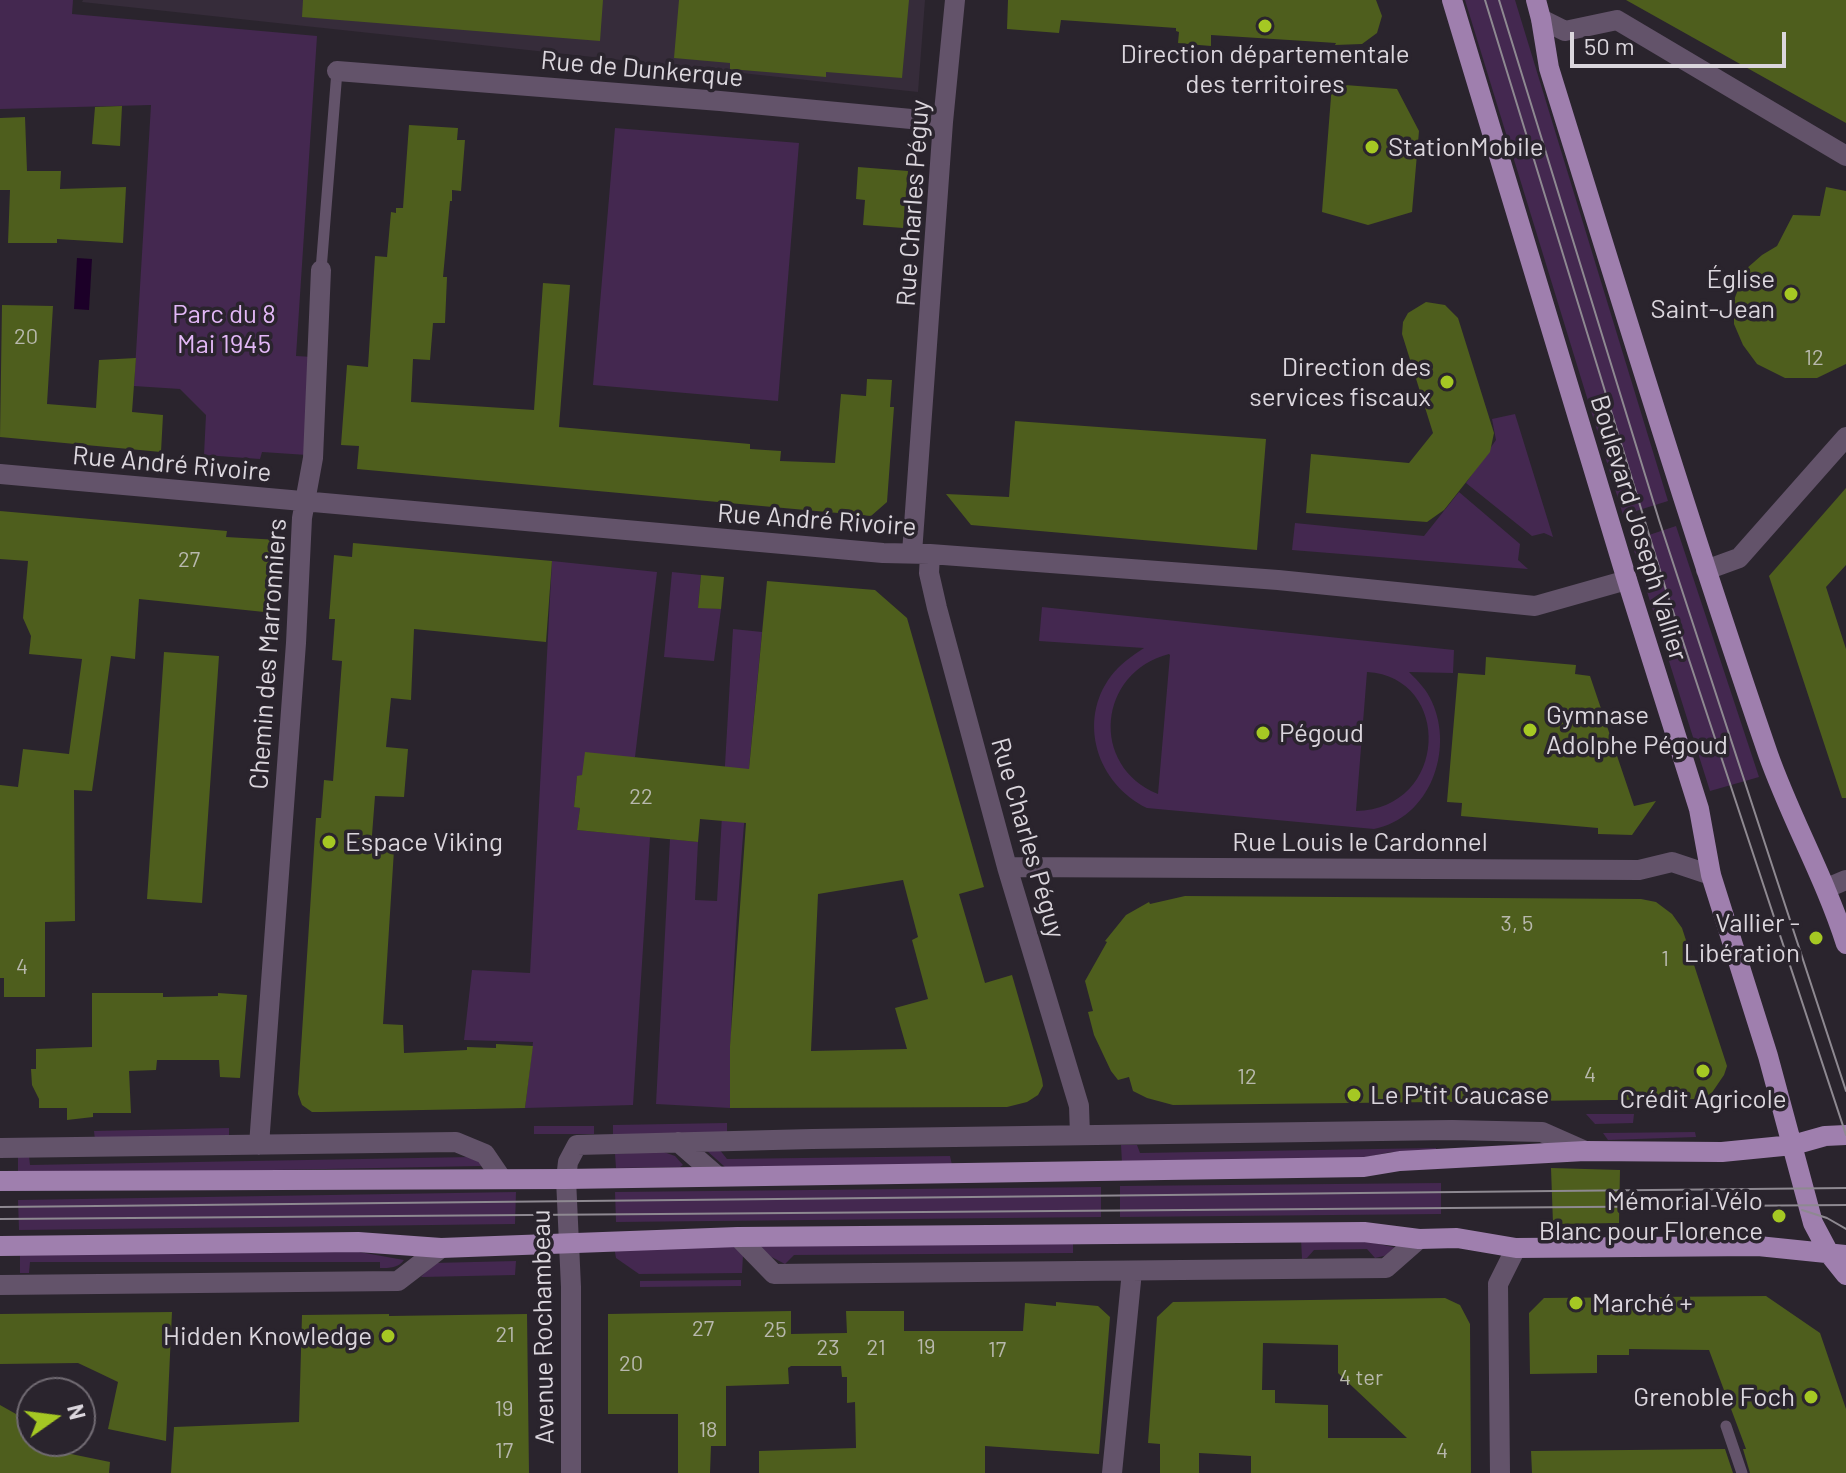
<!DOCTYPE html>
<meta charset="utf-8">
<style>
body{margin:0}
#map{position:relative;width:1846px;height:1473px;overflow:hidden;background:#2a242d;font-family:Barlow,sans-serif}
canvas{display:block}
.north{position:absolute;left:16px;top:1377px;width:80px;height:80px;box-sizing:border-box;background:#2a242d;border:2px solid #716b73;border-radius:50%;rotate:76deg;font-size:22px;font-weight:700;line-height:32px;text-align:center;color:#dbd6dd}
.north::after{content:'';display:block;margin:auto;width:28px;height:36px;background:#a5c823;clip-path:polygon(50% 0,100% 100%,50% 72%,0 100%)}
.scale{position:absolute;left:1570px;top:32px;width:216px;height:36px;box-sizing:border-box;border:4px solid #dbd6dd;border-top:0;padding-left:10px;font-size:24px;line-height:28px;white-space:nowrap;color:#dbd6dd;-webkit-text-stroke:6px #2a242d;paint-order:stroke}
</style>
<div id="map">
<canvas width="1846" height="1473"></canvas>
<div class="north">N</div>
<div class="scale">50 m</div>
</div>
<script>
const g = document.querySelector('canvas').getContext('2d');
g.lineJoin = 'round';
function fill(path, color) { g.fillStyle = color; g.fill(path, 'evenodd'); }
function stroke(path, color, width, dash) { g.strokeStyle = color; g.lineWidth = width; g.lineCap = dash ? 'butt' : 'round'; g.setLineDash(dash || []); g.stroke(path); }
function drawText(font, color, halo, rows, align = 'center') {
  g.font = font + ' Barlow,sans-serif'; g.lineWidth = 7; g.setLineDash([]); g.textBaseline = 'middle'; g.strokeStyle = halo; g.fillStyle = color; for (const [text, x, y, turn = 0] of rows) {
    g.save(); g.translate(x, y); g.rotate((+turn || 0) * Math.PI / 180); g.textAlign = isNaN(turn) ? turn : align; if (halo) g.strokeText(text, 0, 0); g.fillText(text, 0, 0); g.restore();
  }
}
fill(new Path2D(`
 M83,0H925L918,92L82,2Z`), '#362c3a');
fill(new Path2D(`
 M0,0H73L72,14L317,36L296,356L313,357L307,455L262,452L260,459L204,455L206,415L180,389L134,386L151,105L0,109Z
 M1465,0H1515L1668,501L1623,515Z
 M615,128L799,143L778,401L593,385Z
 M1515,414L1553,537L1544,533L1532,536L1466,483L1496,440L1492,419Z
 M1459,492L1520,544L1518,560L1528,569L1292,550L1295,523L1424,536Z
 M1676,526L1759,777L1710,791L1631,541Z
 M552,561L657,572L635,757L577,777L574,806L580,808L577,830L650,837L633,1105L525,1108L533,1042L464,1040L472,970L530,973Z
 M672,572L701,575L698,607L721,609L714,661L664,657Z
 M1042,607L1454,650L1453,673L1409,672C1418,681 1427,690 1432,702C1454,750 1430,818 1374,829L1147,808C1097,784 1077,721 1111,676C1120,664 1132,656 1144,648L1039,641ZM1169,654L1170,655L1158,794C1089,766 1098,672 1169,654ZM1367,672C1453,677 1449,809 1356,811Z
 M733,629L762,632C747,790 730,949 730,1108L656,1104L670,839L698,842L695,900L717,901Z
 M1634,1114L1633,1123L1595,1124L1586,1114Z
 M727,1123V1134L613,1135V1125Z
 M534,1126H594V1134H534Z
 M229,1128V1137L95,1140L94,1131Z
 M1695,1132L1696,1137L1608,1140L1603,1133Z
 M1121,1145H1137L1140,1153L1436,1148V1152H1391L1351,1160L1122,1163Z
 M719,1149L727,1159L950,1156L952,1165L725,1167L706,1150Z
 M661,1151L675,1156L683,1165L680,1167L616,1168L615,1154Z
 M18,1156H29L30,1165L472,1157L480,1161L481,1166L18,1175Z
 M1441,1183V1214L1120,1217V1186Z
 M1101,1187V1217L616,1222L615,1192Z
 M516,1192L515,1224L19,1230L18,1200Z
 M1352,1238L1397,1248L1388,1255L1375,1258L1367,1249L1314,1250L1307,1258L1302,1259L1301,1239Z
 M1073,1242V1253L794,1255L785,1264L762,1252L761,1245Z
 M727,1245L734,1247L743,1255L742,1273L639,1274L616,1258L614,1247Z
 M348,1250L404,1260C398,1268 390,1268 380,1268V1262H30L29,1273H20V1255Z
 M516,1261L515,1275L421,1277L433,1263Z
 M741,1280V1286L640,1287V1281Z`), '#442850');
fill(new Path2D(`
 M77,258L92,259L89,310L74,309Z`), '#1c0028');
fill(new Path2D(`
 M303,0H603L600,41L302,17Z
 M679,0H909L902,78L826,72V77L730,69V63L674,58Z
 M1008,0H1376L1382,16L1377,33L1362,44L1335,45L1336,43L1211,35V46L1199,45L1178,43L1179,32L1176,31V28L1061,20L1059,33L1007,29Z
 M1626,0H1846V123L1799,97Z
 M1332,84L1397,89L1419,131L1412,212L1368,225L1322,212Z
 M122,106L120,146L92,144L95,107Z
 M25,117L27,171H61L60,189L126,187L123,243L57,239V243H8L10,190H0V118Z
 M409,125L458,128L457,140H465L461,191L452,190V201H450L443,277H447L445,323H433L430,360L413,359L411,402L534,410L543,283L570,285L559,427L750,444V449L781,451L780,461L835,463L841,394L866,396L867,379L892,380L890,407H894L887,502L871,516L357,469L359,446L341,445L347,365L368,367L375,256L387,257L391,212L396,213V208H403Z
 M858,167L908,171L903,228L863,225L865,200L856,199Z
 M1826,187L1846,191V364L1817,378H1785L1757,364L1743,345L1734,324V300L1746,269L1762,255L1777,246L1793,215L1820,216Z
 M1426,302L1445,305L1458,318L1494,433L1490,452L1444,510L1427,522L1306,513L1311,454L1409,463L1433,433L1402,334L1403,322L1408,313Z
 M2,305L53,306L47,404L96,408L99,360L136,358L132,412L163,415L161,452L0,437Z
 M1015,421L1266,439L1257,550L971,525L946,494L1009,497Z
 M1846,488V565L1826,587L1846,649V798H1842L1769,576Z
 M0,511L227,531L226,537L279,540L274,613L139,599L135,659L111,656L92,791L74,790L75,921L45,922V997H4V978H0V785L18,787L23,749L69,754L82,659L29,654L31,636L23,618L28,561L0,559Z
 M353,543L552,561L546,642L414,629L411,700L391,698L386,747L408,749L404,797L375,796L371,848L394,850L383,1024L403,1025L404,1053L467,1050V1047L496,1048V1044L533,1046L525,1108L322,1112H312L302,1105L298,1094L315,833L316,818H321L324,780L333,781L342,661L332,660L335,619H329L334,555L352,557Z
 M701,575L724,577L721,609L698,608Z
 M767,581L875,590L907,618L984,887L959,894L985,983L1012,975L1042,1079L1043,1086L1038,1095L1027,1102L1007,1107L730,1108V1046L746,823L700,819L698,842L577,830L580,808L574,807L577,776L582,775L585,752L749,769ZM903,880L918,937L912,940L928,999L895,1008L907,1049L811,1051L818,894Z
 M164,652L219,656L202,903L147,899Z
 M1486,657L1576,665L1575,674L1590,676L1634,806L1656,801L1632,835L1598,834V828L1461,816L1462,803L1447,802L1458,673L1485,675Z
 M1185,896L1641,899L1656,902L1672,914L1682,928L1727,1066L1724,1075L1711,1094L1701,1099L1173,1105L1147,1098L1133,1091L1129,1077L1118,1080L1111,1071L1094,1035L1088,1012L1093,1011L1085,981L1107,942L1105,941L1126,915L1149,902L1150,904Z
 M92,993H163V997L218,996V993L247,995L240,1078L220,1077L219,1060H157L156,1070L129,1071L131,1113H93V1117L67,1120V1108H39V1099L32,1085L31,1069H36V1049L92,1047Z
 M1551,1168L1620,1170L1619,1223L1553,1224Z
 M1766,1296L1820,1333L1846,1409V1473H1750L1743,1449H1746L1709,1350L1629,1349V1355H1597V1373L1530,1374L1529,1313L1544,1298Z
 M1445,1298L1460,1305L1470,1324L1471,1473H1251V1456L1199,1453V1473H1160V1444L1148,1443L1157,1317L1173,1302ZM1263,1343L1338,1345V1373L1407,1438H1328V1405L1275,1403V1390H1262Z
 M1056,1302L1098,1306L1110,1317L1099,1454L985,1446V1473H759V1451L856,1448L855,1402L847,1403V1377H842L841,1366H791L788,1368L789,1384L726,1386V1446H711L710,1473H678V1414H608V1314L791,1311V1334L847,1333L846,1311H904V1331H1023L1025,1303L1056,1306Z
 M172,1312L166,1441L108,1429L118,1382L95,1371L78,1363L0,1364V1314Z
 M389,1314V1316L527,1314L529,1473H171L174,1427L299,1422L302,1315Z
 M0,1405L32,1423V1446L110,1462L109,1473H0Z
 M1725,1449L1733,1473H1532L1531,1451Z`), '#4e5e1d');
stroke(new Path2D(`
 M321,270L337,71
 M1726,1426L1742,1473`), '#63536a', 11);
stroke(new Path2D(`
 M1541,19L1565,31L1617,20L1846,156
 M337,71L720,101L943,122
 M0,474L883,553L930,554L1278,580L1535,606L1627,580
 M912,553L943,122L955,0
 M930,554L929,573L937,608L1007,867L1079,1106L1080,1135
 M1706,570L1739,558L1846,437
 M1007,867L1639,870L1672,862L1711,875
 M1827,888L1846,880
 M678,1142L716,1175
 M259,1145L296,643L302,518L313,458L321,270
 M0,1148L456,1142L485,1154L502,1179
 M738,1237L774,1274L1386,1268L1419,1239
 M0,1285L398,1281L441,1248
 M571,1473V1287L566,1179L568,1162L577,1145L812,1139L1452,1130L1542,1132L1585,1151
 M1112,1473L1132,1271
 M1500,1473L1498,1284L1516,1248`), '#63536a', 20);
stroke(new Path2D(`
 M1452,0L1627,580L1699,809L1711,875L1768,1056L1813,1223L1830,1255L1846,1275
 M1536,0L1541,19L1549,68C1620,297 1690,527 1768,754C1791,819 1825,878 1846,944
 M0,1181L566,1179L1364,1167L1400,1161L1585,1151L1722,1152L1793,1145L1825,1136L1846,1135
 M0,1246L358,1242L441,1248L738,1237L1364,1232L1419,1239L1457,1238L1516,1248L1758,1246L1846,1255`), '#9f7fae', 20);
stroke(new Path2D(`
 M1485,0L1666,590L1846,1135
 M1499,0L1659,520L1846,1091
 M0,1207L1846,1188
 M1802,1210L1827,1218L1846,1229
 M0,1219L1846,1205`), '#8e8991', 2);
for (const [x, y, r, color] of [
 [1265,26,8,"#a5c823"],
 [1372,147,8,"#a5c823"],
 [1791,294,8,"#a5c823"],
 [1447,382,8,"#a5c823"],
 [1530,730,8,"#a5c823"],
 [1263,733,8,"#a5c823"],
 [329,842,8,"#a5c823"],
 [1816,938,8,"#a5c823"],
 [1703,1071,8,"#a5c823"],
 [1354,1095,8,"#a5c823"],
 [1779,1216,8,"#a5c823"],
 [1576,1303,8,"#a5c823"],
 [388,1336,8,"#a5c823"],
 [1811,1397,8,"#a5c823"]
]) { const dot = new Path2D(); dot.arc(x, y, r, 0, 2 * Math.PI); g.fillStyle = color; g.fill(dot); stroke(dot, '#2a242d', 3); }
drawText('22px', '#b8b8ad', null, [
 ["20",26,337],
 ["12",1814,358],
 ["27",189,560],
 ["22",641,797],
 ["3, 5",1517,924],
 ["1",1665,959],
 ["4",22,967],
 ["4",1590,1075],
 ["12",1247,1077],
 ["27",703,1329],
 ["25",775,1330],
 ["21",505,1335],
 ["19",926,1347],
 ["23",828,1348],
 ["21",876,1348],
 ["17",997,1350],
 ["20",631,1364],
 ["4 ter",1361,1378],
 ["19",504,1409],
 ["18",708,1430],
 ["17",504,1451],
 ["4",1442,1451]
]);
drawText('26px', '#dbd6dd', '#2a242d', [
 ["Direction départementale",1265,54,"center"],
 ["des territoires",1265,84,"center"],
 ["StationMobile",1388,147],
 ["Église",1775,279,"right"],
 ["Saint-Jean",1775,309,"right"],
 ["Direction des",1431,367,"right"],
 ["services fiscaux",1431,397,"right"],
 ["Gymnase",1546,715],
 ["Adolphe Pégoud",1546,745],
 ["Pégoud",1279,733],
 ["Espace Viking",345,842],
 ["Vallier -",1800,923,"right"],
 ["Libération",1800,953,"right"],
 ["Le P'tit Caucase",1370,1095],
 ["Crédit Agricole",1703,1099,"center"],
 ["Mémorial Vélo",1763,1201,"right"],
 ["Blanc pour Florence",1763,1231,"right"],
 ["Marché +",1592,1303],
 ["Hidden Knowledge",372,1336,"right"],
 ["Grenoble Foch",1795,1397,"right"]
], 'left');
drawText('26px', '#dbd6dd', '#2a242d', [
 ["Rue de Dunkerque",642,69,5],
 ["Rue Charles Péguy",913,203,-86],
 ["Rue André Rivoire",172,464,5],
 ["Rue André Rivoire",817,520,4],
 ["Boulevard Joseph Vallier",1639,528,73],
 ["Chemin des Marronniers",268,654,-86],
 ["Rue Charles Péguy",1028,838,74],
 ["Rue Louis le Cardonnel",1360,842],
 ["Avenue Rochambeau",543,1327,-91]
]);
drawText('26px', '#e3b8f7', '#2a242d', [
 ["Parc du 8",224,314],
 ["Mai 1945",224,344]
]);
</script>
